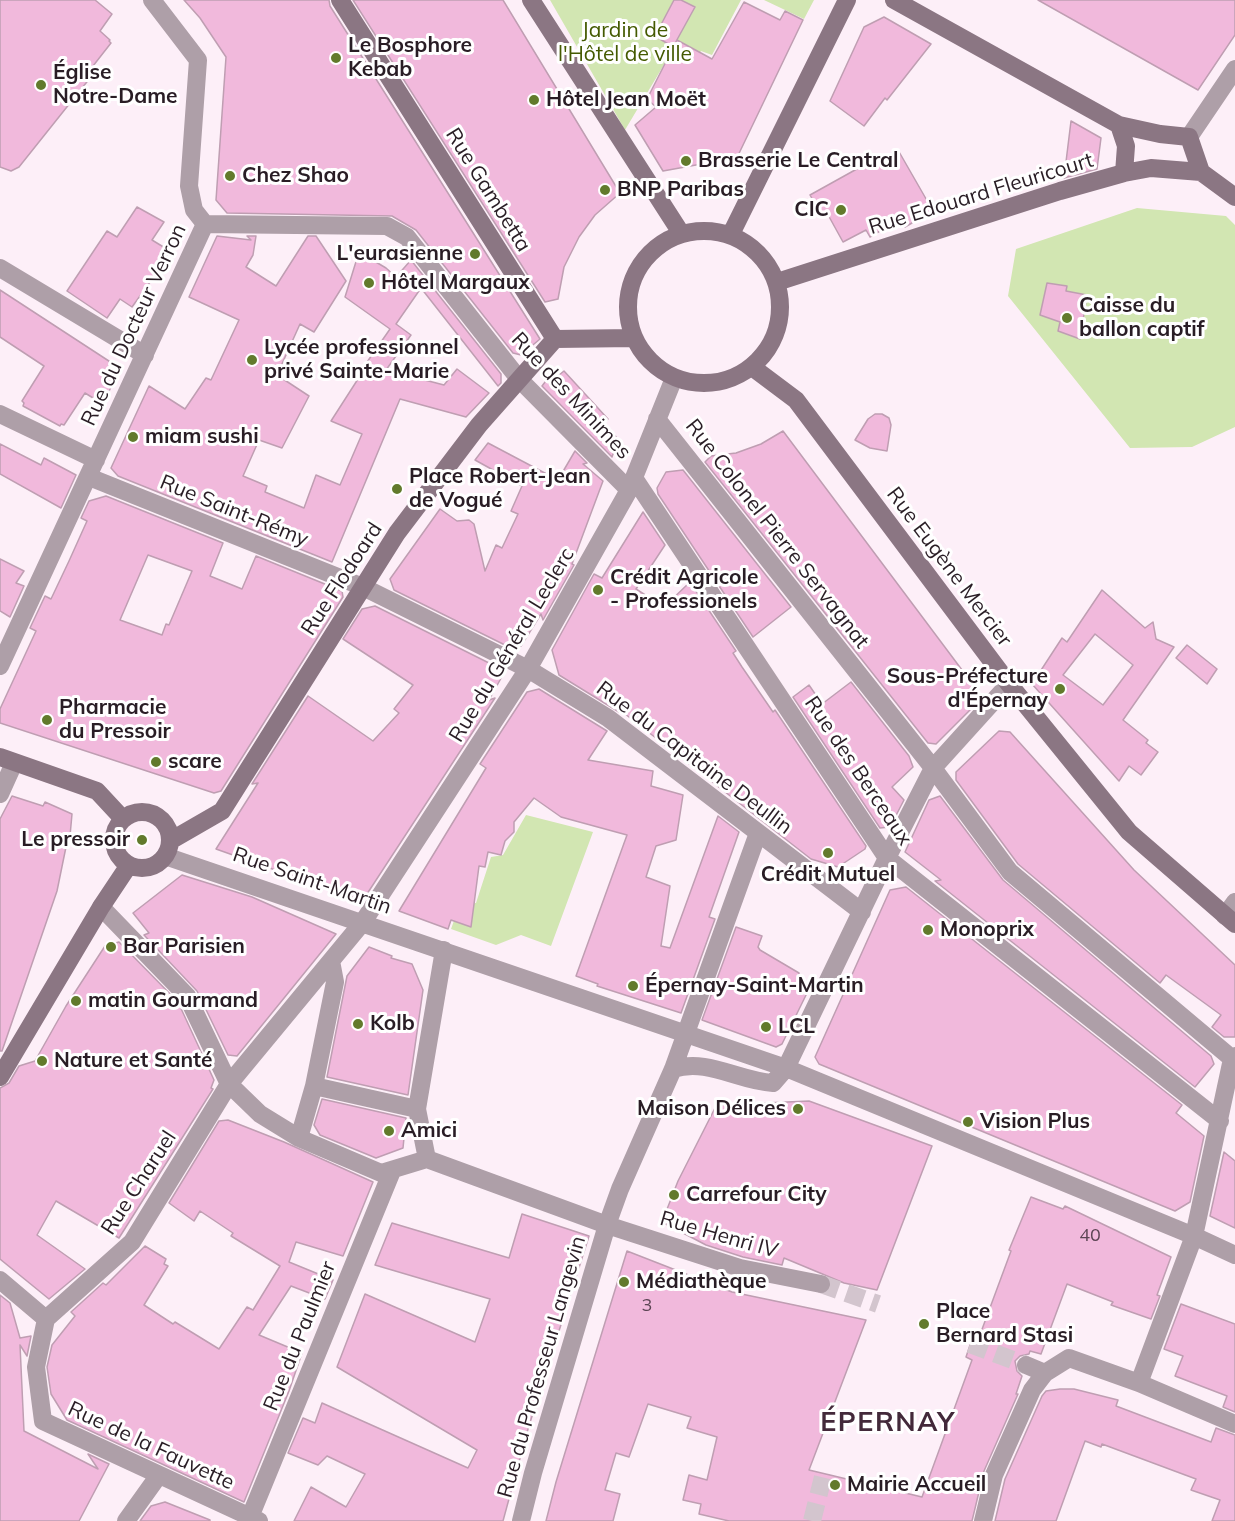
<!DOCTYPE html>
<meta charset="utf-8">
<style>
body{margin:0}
canvas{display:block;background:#fdeff8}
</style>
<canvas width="1235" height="1521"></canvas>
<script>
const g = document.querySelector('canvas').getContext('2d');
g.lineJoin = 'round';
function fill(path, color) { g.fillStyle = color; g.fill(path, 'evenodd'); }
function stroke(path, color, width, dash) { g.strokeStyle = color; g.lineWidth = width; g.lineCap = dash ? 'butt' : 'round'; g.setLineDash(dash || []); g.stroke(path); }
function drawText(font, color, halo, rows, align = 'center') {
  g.font = font + ' Mulish,sans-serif'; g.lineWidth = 6; g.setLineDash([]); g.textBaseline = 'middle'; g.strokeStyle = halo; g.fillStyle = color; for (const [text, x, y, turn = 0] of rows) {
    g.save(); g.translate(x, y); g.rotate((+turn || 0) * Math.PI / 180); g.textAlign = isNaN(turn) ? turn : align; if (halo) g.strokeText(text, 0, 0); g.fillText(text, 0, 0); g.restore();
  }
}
fill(new Path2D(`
 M550,0H741L712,55L701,51L688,74L665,63L625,130Z
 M764,0H814L804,19Z
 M1137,208L1226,216L1235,225V427L1192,447L1130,448L1008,296L1016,249Z
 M526,815L593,832L551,946L521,935L496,945L451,929L460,904L476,903L491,857L503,855Z`), '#d2e6b2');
const building = new Path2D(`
 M0,0H95L112,14L100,31L110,40L109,41L111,43L93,66L95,67L92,71L94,73L19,167L11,171L0,167Z
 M184,0H329L330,6L540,339L521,355L513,353L416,230L392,216L227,213L216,200L226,57L200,18Z
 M353,0H503L620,193L595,215L579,237L564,267L558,299L545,302Z
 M674,0H681L695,7L673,47L655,36Z
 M1038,0H1235V35L1198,90Z
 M744,2L780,20L785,11L803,20L732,168L718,161L663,171L635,125L656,107L647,99L677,40L712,59Z
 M884,17L931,44L887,100L885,98L864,126L830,101L864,27Z
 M1071,121L1101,138L1097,169L1064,178Z
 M898,150L933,211L905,227L900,219L870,237L866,230L843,242L827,213L822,216L810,195L873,160L876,163Z
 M137,207L164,222L152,240L170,251L161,267L132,307L120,299L107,318L67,291L107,231L117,237Z
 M217,236L251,240L247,236H256L253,255L246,267L276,286L308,236H316L346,281L314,332L300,324L277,375L309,396L282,448L259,440L243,476L267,486L265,492L304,508L316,475L340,485L362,434L331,421L367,365H365L390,329L345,297L359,252L386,268L396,277L411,260L501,374V383L498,386L421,288L396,324L411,335L386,370L444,385L457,369L489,393L466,417L400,399L332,562L118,476L111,468L149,386L185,409L206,378L211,380L239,320L189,297Z
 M1047,283L1067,286L1066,291L1087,295L1080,339L1058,331L1060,322L1040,315Z
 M0,290L115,365L113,369L118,372L104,402L99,399L98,401L85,393L64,425L61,424L60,426L23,406L24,403L22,401L44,366L0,337Z
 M564,371L608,419L604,423L618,439L612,457L542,386L552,373L559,375Z
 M875,414H882L889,418L891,425L887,451L870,448L855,440L868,419Z
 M783,431L980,694V700L936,744L928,743L705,462L711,456L736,453L761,444Z
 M488,443L558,480L575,451L587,463L583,464L603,481L572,564L574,565L543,620L541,614L521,646L513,649L394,590L390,579L440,509L457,521L469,520L474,524L485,571L496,545L502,548L518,514L511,511L522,486L475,460Z
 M0,444L41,465L44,458L76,475L61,508L0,474Z
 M683,470L791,607L753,637L658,494L657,488L666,472Z
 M106,496L223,543L210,576L242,589L256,556L342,591L343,597L221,791L214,793L0,723V709L36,631L30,628L45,596L51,599L69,561L87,521L81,518L89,501ZM148,555L192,571L169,625L166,624L162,635L120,620Z
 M643,512L665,545L636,589L664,607L690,582L736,651L733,653L742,667L773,712L775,710L866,846L865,849L838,867L811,859L620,710L619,712L559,675L552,650L594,574L602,578Z
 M0,559L24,571L16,583L24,586L10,617L0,611Z
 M1102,590L1145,628L1153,622L1156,639L1174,647L1123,720L1148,740L1146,743L1158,752L1141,775L1129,766L1119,781L1032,684L1062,638L1067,642ZM1095,634L1133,665L1103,705L1063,675Z
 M375,606L505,671L489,700L495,698L365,897L357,899L216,849L258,783L252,784L308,696L373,741L399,713L394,709L413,685L343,639L362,609Z
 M1187,645L1217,669L1207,684L1176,658Z
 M851,682L909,756L913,767L892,787L904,800L890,827L880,828L793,697L809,685L822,704Z
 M539,689L607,731L588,760L653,771L651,786L683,795L676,840L656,846L646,877L670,886L661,946L670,948L718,816L739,832L709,917L715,919L681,1013L597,986L598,984L576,976L627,835L561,817L534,798L514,822V832L505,841L501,855L488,852L485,867L479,866L471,927L451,920L448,929L399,911L486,768L480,764L527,692Z
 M999,731L1010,732L1134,870L1235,965V1037H1224L1212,1027L1221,1015L1166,975L1160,983L1018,864L956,780V772Z
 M12,796L43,806L45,802L72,814L69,847H66L57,891L2,1051H0V819Z
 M940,796L1003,880L1211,1056L1214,1064L1195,1087L935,881L941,880L905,852L929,800Z
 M182,875L252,897L336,934L237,1056L228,1055L197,991L144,935L149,933L133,913Z
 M906,887L1182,1105L1176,1113L1204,1136L1190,1202L1175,1211L819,1064L815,1057L890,890Z
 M736,927L762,936L758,947L760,950L799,973L798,987L808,991L782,1044L776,1047L702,1020Z
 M119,942L178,1002L214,1080L211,1088L213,1089L119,1238L56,1201L37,1235L85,1269L49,1299L0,1259V1088L9,1083L19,1066L35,1061L66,1006L105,946Z
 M369,947L392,956L391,958L412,964L423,990L408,1095L327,1077L347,976Z
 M322,1099L406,1118L403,1148L376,1158L320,1135L314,1125Z
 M809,1101L932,1146L877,1290L844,1283L784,1258L782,1265L743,1257L706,1245L662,1222L678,1181L715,1108L721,1105Z
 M228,1120L284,1142L373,1182L343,1256L296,1242L289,1262L333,1280L325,1299L291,1286L259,1335L302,1353L289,1391L244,1502L67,1420L51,1394L47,1367L52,1345L75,1316L71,1312L103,1283L106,1285L145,1246L166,1259L164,1264L168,1266L144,1305L173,1324L175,1322L219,1349L247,1307L253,1310L280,1266L231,1236L233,1233L200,1211L194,1221L169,1203L219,1121Z
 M1224,1152L1235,1161V1228L1210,1216Z
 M1031,1197L1063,1209L1065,1206L1171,1257L1157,1295L1160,1296L1151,1319L1111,1305L1113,1302L1067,1284L1041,1354L1030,1351L1029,1354L1020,1356L1015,1361L1017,1371L1022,1376L1016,1394H1018L984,1471L972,1521H729L699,1514L701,1504L683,1500L689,1475L707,1480L717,1437L687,1428L691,1417L648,1404L629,1457L616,1453L605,1490L620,1494L613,1521H546L556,1482L627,1251L732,1292L866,1320L809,1470L922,1497L972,1360L966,1357L975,1330L981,1332L1011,1251L1009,1250Z
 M522,1214L589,1236L528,1429L503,1521H294L311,1487L346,1507L365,1474L327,1456L318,1465L288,1453L303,1418L315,1423L322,1403L468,1468L477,1450L337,1367L365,1294L475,1342L490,1299L375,1265L392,1223L509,1258Z
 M0,1295L10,1303L20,1338L31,1336L27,1356L20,1345L24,1431L98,1469L88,1454L109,1464L79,1521H0Z
 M1181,1304L1235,1324V1412L1223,1407L1227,1396L1175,1376L1183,1356L1164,1349Z
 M1060,1389H1074L1118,1400L1116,1406L1211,1442L1216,1428L1235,1435V1521H1212L1220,1500L1191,1490L1196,1479L1102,1444L1101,1447L1085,1441L1056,1521H995L1005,1479L1042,1396L1046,1391Z
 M165,1502L210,1520V1521H140L151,1506Z`);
fill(building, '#f1b9dc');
stroke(building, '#bf9eb2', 1.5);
stroke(new Path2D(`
 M821,1284L878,1304
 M970,1344L1026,1365
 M812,1521L824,1473`), '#d3c5ce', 18, [18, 9]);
stroke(new Path2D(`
 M1189,137L1235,69
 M205,224L387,226L407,237L519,379L629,490
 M0,268L145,355
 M0,414L96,460
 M657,419L933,768L1010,872L1235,1061
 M89,477L363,587L528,669L608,718L862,912
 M634,478L887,858L1220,1121
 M0,666L205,224L194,210L189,186L198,60L152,0
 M0,794L14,763
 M165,856L786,1068L1194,1236L1235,1255
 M101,907L187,996L229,1084L260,1114L299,1138L381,1173L427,1159
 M1225,916L1235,902
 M673,1069C708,1058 738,1081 773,1083L786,1068L887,858L933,768L1009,684
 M314,1086L417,1109
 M299,1138L314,1086L335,982L331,961
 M427,1159L607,1225L740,1268L821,1284
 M427,1159L417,1109L444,950
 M0,1280L46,1319L36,1367L43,1421L259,1521
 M46,1319L132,1242L229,1084L363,922L528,669L629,490L674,378
 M1026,1365L1045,1373
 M1139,1383L1194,1236L1232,1059L1235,1056
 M250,1517L392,1171
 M126,1521L159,1475
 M521,1521L533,1473L607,1225L620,1189L673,1069L758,833
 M983,1521L994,1475L1032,1390L1045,1373L1069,1358L1139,1383L1235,1424`), '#ae9fa8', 18);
stroke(new Path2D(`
 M340,0L555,339
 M531,0L681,233
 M894,0L1119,125L1160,134L1189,137L1201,172
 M1119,125L1126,146L1124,173
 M1201,172L1235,197
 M628 307a76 76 0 1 1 152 0a76 76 0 1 1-152 0Z
 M731,234L847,0
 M777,282L1060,191L1124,173L1151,168L1201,172
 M555,339L634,338
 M752,367L796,400L1009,684L1129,832L1235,924
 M0,757L97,791L123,819
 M114 840a28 28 0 1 1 56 0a28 28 0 1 1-56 0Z
 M170,841L222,811L397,533L479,425L555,339
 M0,1077L101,907L129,865`), '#8b7683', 18);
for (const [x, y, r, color] of [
 [336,58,6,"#627a2c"],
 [41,85,6,"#627a2c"],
 [534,100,6,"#627a2c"],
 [686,161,6,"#627a2c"],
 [230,176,6,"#627a2c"],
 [605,190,6,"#627a2c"],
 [841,210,6,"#627a2c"],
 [475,254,6,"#627a2c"],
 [369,283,6,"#627a2c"],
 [1067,318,6,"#627a2c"],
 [252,360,6,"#627a2c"],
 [133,437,6,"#627a2c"],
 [397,489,6,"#627a2c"],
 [598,590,6,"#627a2c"],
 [1060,689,6,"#627a2c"],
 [47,720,6,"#627a2c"],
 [156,762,6,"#627a2c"],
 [142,840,6,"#627a2c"],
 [828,853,6,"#627a2c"],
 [928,930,6,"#627a2c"],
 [111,947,6,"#627a2c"],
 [633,986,6,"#627a2c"],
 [76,1001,6,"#627a2c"],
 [358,1024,6,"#627a2c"],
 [766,1027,6,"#627a2c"],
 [42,1061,6,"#627a2c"],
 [798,1109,6,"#627a2c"],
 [968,1122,6,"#627a2c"],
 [389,1131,6,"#627a2c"],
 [674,1195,6,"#627a2c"],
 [624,1282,6,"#627a2c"],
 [924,1324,6,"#627a2c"],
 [835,1485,6,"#627a2c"]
]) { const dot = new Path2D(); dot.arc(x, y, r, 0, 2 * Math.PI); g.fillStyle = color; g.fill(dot); stroke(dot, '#fff', 2); }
drawText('18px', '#5b4453', null, [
 ["40",1090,1236],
 ["3",647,1306]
]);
drawText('21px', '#445a01', '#fff', [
 ["Jardin de",625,31],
 ["l'Hôtel de ville",625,55]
]);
drawText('bold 21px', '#291d25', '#fff', [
 ["Le Bosphore",348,46],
 ["Kebab",348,70],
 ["Église",53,73],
 ["Notre-Dame",53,97],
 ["Hôtel Jean Moët",546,100],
 ["Brasserie Le Central",698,161],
 ["Chez Shao",242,176],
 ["BNP Paribas",617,190],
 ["CIC",829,210,"right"],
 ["L'eurasienne",463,254,"right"],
 ["Hôtel Margaux",381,283],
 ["Caisse du",1079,306],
 ["ballon captif",1079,330],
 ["Lycée professionnel",264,348],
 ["privé Sainte-Marie",264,372],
 ["miam sushi",145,437],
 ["Place Robert-Jean",409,477],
 ["de Vogué",409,501],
 ["Crédit Agricole",610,578],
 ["- Professionels",610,602],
 ["Sous-Préfecture",1048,677,"right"],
 ["d'Épernay",1048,701,"right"],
 ["Pharmacie",59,708],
 ["du Pressoir",59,732],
 ["scare",168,762],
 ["Le pressoir",130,840,"right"],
 ["Crédit Mutuel",828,875,"center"],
 ["Monoprix",940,930],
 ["Bar Parisien",123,947],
 ["Épernay-Saint-Martin",645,986],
 ["matin Gourmand",88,1001],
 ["Kolb",370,1024],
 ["LCL",778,1027],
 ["Nature et Santé",54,1061],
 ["Maison Délices",786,1109,"right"],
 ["Vision Plus",980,1122],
 ["Amici",401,1131],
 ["Carrefour City",686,1195],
 ["Médiathèque",636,1282],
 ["Place",936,1312],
 ["Bernard Stasi",936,1336],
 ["Mairie Accueil",847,1485]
], 'left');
drawText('21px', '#291d25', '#fff', [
 ["Rue Gambetta",488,190,58],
 ["Rue Edouard Fleuricourt",981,194,-17],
 ["Rue du Docteur Verron",134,325,-65],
 ["Rue des Minimes",571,396,47],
 ["Rue Saint-Rémy",234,511,22],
 ["Rue Colonel Pierre Servagnat",777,534,52],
 ["Rue Eugène Mercier",949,567,53],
 ["Rue Flodoard",342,579,-57],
 ["Rue du Général Leclerc",512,645,-59],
 ["Rue du Capitaine Deullin",694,758,37],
 ["Rue des Berceaux",858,771,56],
 ["Rue Saint-Martin",312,881,19],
 ["Rue Charuel",139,1183,-57],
 ["Rue Henri IV",719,1235,16],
 ["Rue du Paulmier",300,1336,-68],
 ["Rue du Professeur Langevin",542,1367,-74],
 ["Rue de la Fauvette",151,1446,25]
]);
g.letterSpacing = '1.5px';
drawText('bold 27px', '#43293a', '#fff', [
 ["ÉPERNAY",888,1423]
]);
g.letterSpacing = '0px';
</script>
